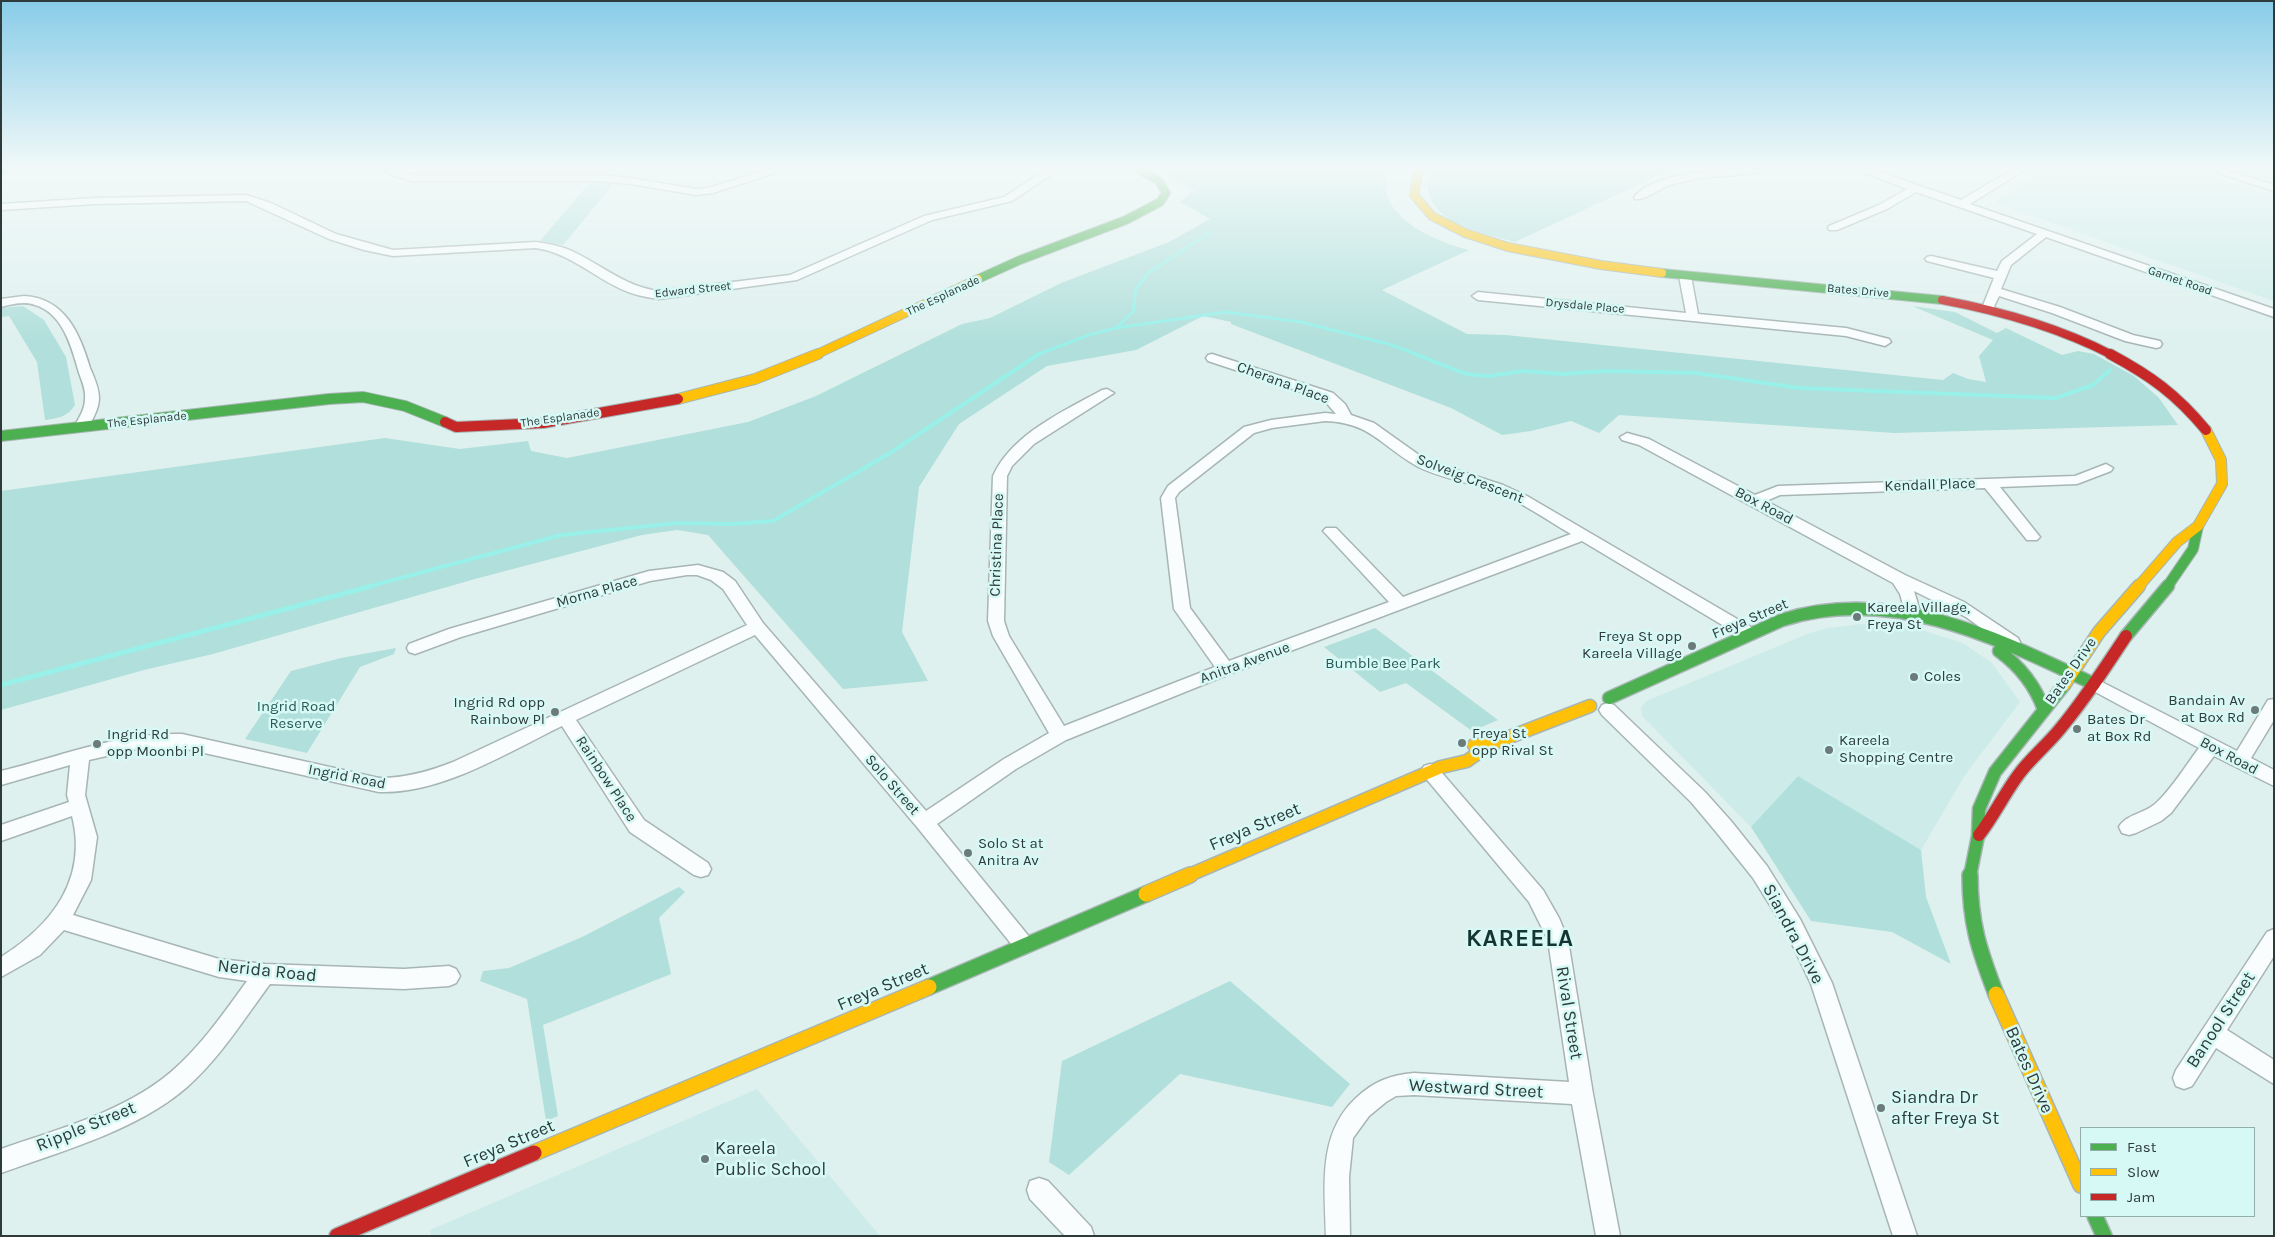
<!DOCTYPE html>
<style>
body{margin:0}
#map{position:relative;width:2275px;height:1237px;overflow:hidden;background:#dff1ef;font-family:Karla,sans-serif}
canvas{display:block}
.frame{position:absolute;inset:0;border:2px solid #2e3b3a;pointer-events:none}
.legend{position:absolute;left:2080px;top:1127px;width:175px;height:90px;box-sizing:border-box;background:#d7f9f5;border:1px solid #93adaa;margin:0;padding:6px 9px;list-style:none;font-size:15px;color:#2e3b3a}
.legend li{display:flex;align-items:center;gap:10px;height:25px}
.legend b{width:25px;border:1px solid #93adaa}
</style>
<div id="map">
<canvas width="2275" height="1237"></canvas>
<div class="frame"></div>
<ul class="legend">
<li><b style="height:6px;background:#4caf50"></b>Fast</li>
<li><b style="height:6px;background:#ffc107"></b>Slow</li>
<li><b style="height:6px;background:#c62828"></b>Jam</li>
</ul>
</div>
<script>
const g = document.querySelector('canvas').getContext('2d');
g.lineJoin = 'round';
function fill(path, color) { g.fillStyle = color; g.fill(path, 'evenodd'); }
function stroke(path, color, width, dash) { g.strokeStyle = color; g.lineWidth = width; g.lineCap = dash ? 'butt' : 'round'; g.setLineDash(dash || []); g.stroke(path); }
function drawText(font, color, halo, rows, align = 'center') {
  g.font = font + ' Karla,sans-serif'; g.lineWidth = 5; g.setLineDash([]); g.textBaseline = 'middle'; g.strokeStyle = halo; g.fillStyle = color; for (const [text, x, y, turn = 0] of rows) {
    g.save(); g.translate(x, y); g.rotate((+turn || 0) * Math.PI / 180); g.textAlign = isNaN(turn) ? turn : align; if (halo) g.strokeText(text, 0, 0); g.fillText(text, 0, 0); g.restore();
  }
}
fill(new Path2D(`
 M2048,169H2188L2274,195V301L1997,204L1996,201Z
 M2229,169H2274V183Z
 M1861,624L1915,628L1963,643L1992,663L2020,702L1965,775L1921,850L1798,776L1751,827L1642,716L1641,707L1646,701L1807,634L1828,628Z
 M757,1089L880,1236H431L430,1230Z`), '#cdece9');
fill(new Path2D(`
 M1155,169H1390C1386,174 1386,178 1386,184C1384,220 1440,243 1469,250L1382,290L1467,334L1506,335L1943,380L1953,373L1968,379L1986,382L1979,356L1993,340L1912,306L1955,312L1997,333L2006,328L2062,355L2078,351L2094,354L2134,376L2159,398L2178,425L1895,433L1619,415L1599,433L1571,421L1531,431L1502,435L1451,408L1231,324V322L1203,316L1136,350L1047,366L959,424L919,487L902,632L928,681L843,689L708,535L677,530L642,535L475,579L213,654L144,670L1,710V491L385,438L460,449L528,441L531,451L567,458L748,422L816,396L962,324L990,318L1061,283L1169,242L1210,219L1180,202L1194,190Z
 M1437,169H1672L1515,242C1482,233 1427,224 1427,181Z
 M591,181L615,182L563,245L540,241Z
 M23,306L44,320L66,357L75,405C67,417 59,418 45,420L37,362L9,316L1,317V308Z
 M1375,628L1498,720L1472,731L1406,683L1380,692L1324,647Z
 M396,648L394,654L360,667L307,753L245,739L291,671L341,658Z
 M1798,776L1921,850L1926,897L1951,964L1892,932L1811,921L1751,827Z
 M679,887L685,892L659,918L671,974L543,1025L558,1116L546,1121L527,999L480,981L483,971L509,968L582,937Z
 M1230,981L1350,1084L1332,1107L1180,1074L1069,1175L1049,1162L1062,1061Z`), '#b1dfdb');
stroke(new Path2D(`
 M1117,327L1133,312L1136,289L1148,273L1211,232
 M1036,355L1089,335L1116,328L1226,312L1301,322L1392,345L1418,355`), '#98f0e9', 3);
stroke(new Path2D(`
 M1415,354L1466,374L1489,376L1523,371L1562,374L1605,371L1696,373L1799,388L2056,398L2093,385L2110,370
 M367,587L561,535L678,523L733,524L773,521L890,453L1039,354`), '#98f0e9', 4);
stroke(new Path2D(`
 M1,685L372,586`), '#98f0e9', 5);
const street = new Path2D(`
 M385,169H397L413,175H598L631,178L696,189L708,188L770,169H787L713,193L696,195L631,184L598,181H412L391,175Z
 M1047,169H1060L1012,201L932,220L797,280L659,299C646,297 633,295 621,289C591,275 569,253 536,248L393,256L364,250L329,239L246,201L95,204L1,210V204L95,198L246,195L271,203L336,234L393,250L536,242C549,244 562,246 574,252C603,266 626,287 659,291L790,275L924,216L1004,197Z
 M1731,169H1768L1763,172C1732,176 1700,176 1670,185C1660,188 1644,201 1635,199L1634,197C1654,174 1702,172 1731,169Z
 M1855,169H1871L1961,200L2013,169H2026L1970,204L2274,309V317L2046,237L2011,265L2001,289L2060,307L2133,335L2160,341L2162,344L2160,347L2156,348L2125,341L2052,313L1999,296L1992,311H1984L1982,308L1994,278L1927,261L1925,259L1927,257L1931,256L1997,271L2002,261L2037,234L1916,192L1887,209L1837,230H1829L1828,228L1829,226L1879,205L1907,189Z
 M2206,169H2223L2274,185V191Z
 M1685,273L1691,276L1698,314L1846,328L1889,339L1891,342L1885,346L1846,336L1478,300L1472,296L1478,292L1686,313L1679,276Z
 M24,296C65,298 80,334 90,368C94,377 99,388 99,398C99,409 92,421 86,430L81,431L74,427C79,418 85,409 85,399C86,390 82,381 79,373C72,348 63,313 35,305C25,301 12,304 1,307V299Z
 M1212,354L1333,393L1345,404L1351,415L1374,423L1426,460L1503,485L1527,496L1756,630L1758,634L1756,638L1750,640L1744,638L1582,541L1232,673L1066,740L1016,769L937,824L1031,939L1034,945L1031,951L1024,954L1017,951L917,827L755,635L576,720L644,820L708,863L711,869L708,875L701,877L694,875L630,832L562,726C506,753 442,794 379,792L182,748L137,749L89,760L85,795L97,837L91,880L73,915L219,959L265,964L404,969L449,966L456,969L460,976L456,983L449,986L404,989L270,984C244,1019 220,1058 187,1087C138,1130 62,1151 1,1173V1149C58,1129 124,1112 171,1072C201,1046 224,1013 247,981L219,977L64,930L40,955L1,977V957C52,925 88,879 72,816L1,841V825L69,802L67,795L70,765L1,785V771C62,756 119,732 182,734L379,778C405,778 428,772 453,762L747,625L723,589L711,580L697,575H687L650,581L461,637L415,654L409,652L407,648L409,644L449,629L649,571L698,565L723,572L735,581L763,623L926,811L1004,759L1049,733L993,636L988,621L993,476C1012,434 1064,411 1102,390L1107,389L1114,393L1034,444L1012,466L1007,476L1004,621L1009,636L1064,726L1215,667L1174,609L1161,498L1168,486L1244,427L1271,420L1325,413L1336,414L1323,399L1208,361L1206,358L1208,355ZM1325,421C1371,423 1379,444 1415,465C1433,476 1470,483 1491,490C1519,500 1545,519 1571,534L1403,597L1336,528H1326L1323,531L1326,534L1389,602L1229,661L1190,608L1175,498L1179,492L1254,433L1272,428Z
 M1627,433L1649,439L1755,495L1778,486L2075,476L2106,464L2113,468L2111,471L2077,484L2000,487L2040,537L2037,540H2027L1985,488L1780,495L1766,501L1905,575L1964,602L2018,638L2020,642L2018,646L2012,648L2006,646L1966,617L1914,591L1920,611L1918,615L1912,617L1906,615L1900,594L1893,583L1639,445L1622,440L1620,437Z
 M2094,678L2237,751L2268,700L2274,699V720L2251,758L2274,770V786L2214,756L2171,813L2161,821L2136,833L2129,835L2122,833L2119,827C2125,815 2145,813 2155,804C2171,790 2186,765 2199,748L2088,688L2085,684L2088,680Z
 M1608,703L1614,705L1705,792L1731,821L1767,866L1800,919L1832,983L1917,1236H1893L1811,984L1786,931L1753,878L1717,833L1691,802L1602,715L1599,710L1602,705Z
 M1430,764L1436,766L1543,890L1559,918L1568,940L1593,1094L1620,1236H1596L1572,1104L1414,1095L1396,1096L1386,1102L1369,1116L1353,1138L1349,1177L1350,1236H1326C1325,1188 1317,1134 1356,1098C1373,1082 1390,1075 1414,1073L1569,1082L1548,940L1529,902L1424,776L1421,771L1424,766Z
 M2274,929V956L2227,1030L2274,1060V1084L2216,1048L2192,1086L2184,1089L2176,1086L2173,1078L2176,1070L2267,932Z
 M1039,1178L1048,1181L1091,1227L1094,1236H1065L1030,1199L1027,1190L1030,1181Z`);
const fastFar3 = new Path2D(`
 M1,171L6,169
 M1662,273L1942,300
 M978,279L1020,260L1126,220L1160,202L1166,193L1159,181L1138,169`);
const fastFar2 = new Path2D(`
 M1,436L329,399L363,397L405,406L445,422
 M2167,587L2193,549L2198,526`);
const fastFar1 = new Path2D(`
 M2126,636L2168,586
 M1999,651C2021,667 2035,685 2044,710
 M1609,698L1782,620C1892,585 1997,638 2094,684
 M1970,876L1978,836L1979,809L1995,772L2064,685`);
const fast = new Path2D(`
 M1970,875C1970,923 1979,950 1996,994
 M929,987L1146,894
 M2095,1216L2104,1236`);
const slowFar3 = new Path2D(`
 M1419,169L1414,195L1432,216L1465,233L1508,247L1601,265L1662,273
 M815,355L978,279`);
const slowFar2 = new Path2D(`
 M678,399L755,379L818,354
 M2138,587L2177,542L2198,526L2222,484L2221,460L2206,430`);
const slowFar1 = new Path2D(`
 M2064,685L2099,632L2139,586
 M1474,745H1489L1590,706
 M1187,876L1441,767L1467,761L1489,745`);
const slow = new Path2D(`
 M1146,894L1190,875
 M1996,994L2081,1185
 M534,1153L929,987`);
const jamFar3 = new Path2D(`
 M1942,300C2001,311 2058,327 2112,355`);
const jamFar2 = new Path2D(`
 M2110,354C2151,376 2176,394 2206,430
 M445,422L456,427L543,423L678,399`);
const jamFar1 = new Path2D(`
 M1979,835C1994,816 2004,794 2019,774C2031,758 2047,745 2060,729C2084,700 2105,668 2126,636`);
const jam = new Path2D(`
 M337,1236L534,1153`);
stroke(street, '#a7b5b4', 3);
stroke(fastFar3, '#a7b5b4', 10);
stroke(fastFar2, '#a7b5b4', 12);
stroke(fastFar1, '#a7b5b4', 15);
stroke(fast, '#a7b5b4', 18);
stroke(slowFar3, '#a7b5b4', 10);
stroke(slowFar2, '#a7b5b4', 12);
stroke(slowFar1, '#a7b5b4', 15);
stroke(slow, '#a7b5b4', 18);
stroke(jamFar3, '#a7b5b4', 10);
stroke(jamFar2, '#a7b5b4', 12);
stroke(jamFar1, '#a7b5b4', 15);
stroke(jam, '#a7b5b4', 18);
fill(street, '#fafdfd');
stroke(fastFar3, '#4caf50', 8);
stroke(fastFar2, '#4caf50', 10);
stroke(fastFar1, '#4caf50', 12);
stroke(fast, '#4caf50', 15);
stroke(slowFar3, '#ffc107', 8);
stroke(slowFar2, '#ffc107', 10);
stroke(slowFar1, '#ffc107', 12);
stroke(slow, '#ffc107', 15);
stroke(jamFar3, '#c62828', 8);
stroke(jamFar2, '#c62828', 10);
stroke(jamFar1, '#c62828', 12);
stroke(jam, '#c62828', 15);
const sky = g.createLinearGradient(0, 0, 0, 343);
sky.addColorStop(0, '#88cce8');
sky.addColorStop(0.49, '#f1f9f8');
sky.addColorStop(1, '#f1f9f800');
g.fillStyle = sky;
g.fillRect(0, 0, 2275, 343);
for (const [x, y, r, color] of [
 [1857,617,5,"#6c7b79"],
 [1692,646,5,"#6c7b79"],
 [1914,677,5,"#6c7b79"],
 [2255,710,5,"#6c7b79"],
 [555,712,5,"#6c7b79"],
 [2077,729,5,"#6c7b79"],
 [1462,743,5,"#6c7b79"],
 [97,744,5,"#6c7b79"],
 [1829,750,5,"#6c7b79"],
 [968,853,5,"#6c7b79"],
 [1881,1108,5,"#6c7b79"],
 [705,1159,5,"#6c7b79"]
]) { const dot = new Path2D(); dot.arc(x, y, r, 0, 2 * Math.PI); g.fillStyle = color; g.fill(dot); stroke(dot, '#d7f9f5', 2); }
drawText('12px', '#2e3b3a', '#d7f9f5', [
 ["Garnet Road",2180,281,19],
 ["Edward Street",693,290,-6],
 ["Bates Drive",1858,291,5],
 ["The Esplanade",943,296,-25],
 ["Drysdale Place",1585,306,5],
 ["The Esplanade",560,418,-8],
 ["The Esplanade",147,420,-6]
]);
drawText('15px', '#2e3b3a', '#d7f9f5', [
 ["Cherana Place",1283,383,20],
 ["Solveig Crescent",1470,479,21],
 ["Kendall Place",1930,485,-2],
 ["Box Road",1764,506,28],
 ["Christina Place",997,545,-88],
 ["Morna Place",597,592,-16],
 ["Freya Street",1750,619,-23],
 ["Anitra Avenue",1245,663,-20],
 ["Bates Drive",2071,671,-55],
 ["Box Road",2229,756,28],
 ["Ingrid Road",347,777,11],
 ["Rainbow Place",606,779,57],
 ["Solo Street",892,785,49]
]);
drawText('15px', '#2e3b3a', '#d7f9f5', [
 ["Kareela Village,",1867,608],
 ["Freya St",1867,625],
 ["Freya St opp",1682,637,"right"],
 ["Kareela Village",1682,654,"right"],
 ["Coles",1924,677],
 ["Bandain Av",2245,701,"right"],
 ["at Box Rd",2245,718,"right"],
 ["Ingrid Rd opp",545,703,"right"],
 ["Rainbow Pl",545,720,"right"],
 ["Bates Dr",2087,720],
 ["at Box Rd",2087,737],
 ["Freya St",1472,734],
 ["opp Rival St",1472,751],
 ["Ingrid Rd",107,735],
 ["opp Moonbi Pl",107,752],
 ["Kareela",1839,741],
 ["Shopping Centre",1839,758],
 ["Solo St at",978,844],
 ["Anitra Av",978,861]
], 'left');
drawText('15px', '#275956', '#d7f9f5', [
 ["Bumble Bee Park",1383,664],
 ["Ingrid Road",296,707],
 ["Reserve",296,724]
]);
drawText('18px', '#2e3b3a', '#d7f9f5', [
 ["Freya Street",1255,827,-23],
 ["Siandra Drive",1793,934,62],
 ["Nerida Road",267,971,6],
 ["Freya Street",883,987,-23],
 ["Rival Street",1569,1013,81],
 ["Banool Street",2221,1020,-57],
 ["Bates Drive",2029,1070,66],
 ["Westward Street",1476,1089,3],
 ["Ripple Street",86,1127,-22],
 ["Freya Street",509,1144,-23]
]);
drawText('18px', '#2e3b3a', '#d7f9f5', [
 ["Siandra Dr",1891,1098],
 ["after Freya St",1891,1119],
 ["Kareela",715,1149],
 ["Public School",715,1170]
], 'left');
g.letterSpacing = '1px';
drawText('bold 24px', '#163431', '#d7f9f5', [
 ["KAREELA",1520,939]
]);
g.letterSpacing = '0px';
</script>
